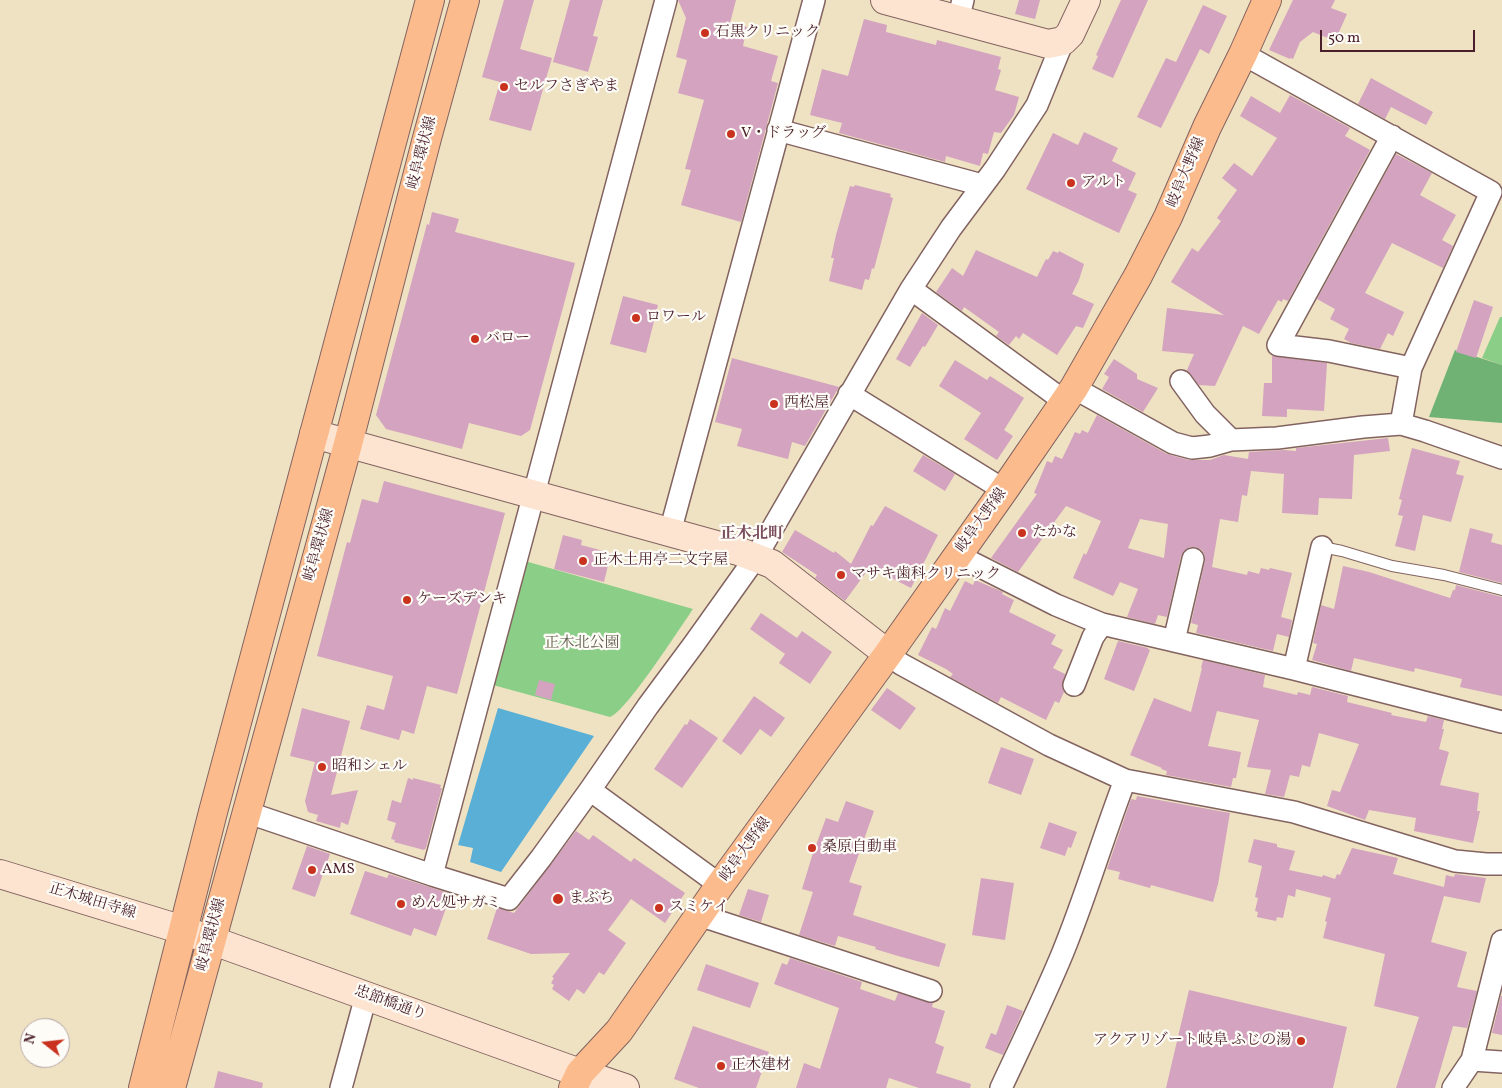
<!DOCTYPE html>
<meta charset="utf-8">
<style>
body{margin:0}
#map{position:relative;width:1502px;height:1088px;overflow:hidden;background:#eee2c2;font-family:Vollkorn,serif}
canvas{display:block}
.north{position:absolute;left:20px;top:1018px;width:50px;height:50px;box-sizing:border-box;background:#fdfcf7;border:1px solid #b5a4a5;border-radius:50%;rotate:286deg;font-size:14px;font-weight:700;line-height:20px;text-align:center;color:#4a1f2b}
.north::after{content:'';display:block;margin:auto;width:18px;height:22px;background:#c8321e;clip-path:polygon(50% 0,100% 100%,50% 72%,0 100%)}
.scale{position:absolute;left:1320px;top:30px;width:155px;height:22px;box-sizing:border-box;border:2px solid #4a1f2b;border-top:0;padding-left:6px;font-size:15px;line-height:18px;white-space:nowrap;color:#4a1f2b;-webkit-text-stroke:4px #fdfcf7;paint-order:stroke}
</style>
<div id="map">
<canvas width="1502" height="1088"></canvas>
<div class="north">N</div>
<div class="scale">50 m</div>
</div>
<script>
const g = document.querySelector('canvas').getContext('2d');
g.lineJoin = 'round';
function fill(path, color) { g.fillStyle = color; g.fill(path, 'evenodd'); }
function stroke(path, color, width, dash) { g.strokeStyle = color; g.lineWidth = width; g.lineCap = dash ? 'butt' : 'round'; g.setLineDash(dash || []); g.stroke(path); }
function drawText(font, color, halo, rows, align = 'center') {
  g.font = font + ' Vollkorn,"Noto Serif JP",serif'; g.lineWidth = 4.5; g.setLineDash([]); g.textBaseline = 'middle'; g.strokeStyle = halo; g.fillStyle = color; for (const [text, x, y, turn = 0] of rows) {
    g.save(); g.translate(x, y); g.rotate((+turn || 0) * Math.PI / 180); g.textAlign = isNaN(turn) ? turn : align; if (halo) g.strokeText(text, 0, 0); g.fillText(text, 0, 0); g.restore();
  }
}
fill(new Path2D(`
 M1500,317H1502V365L1482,358Z
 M525,561L693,609C679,629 627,711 610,717L493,685Z`), '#8bce87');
fill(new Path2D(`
 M1455,350L1502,365V423L1429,417Z`), '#70b174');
fill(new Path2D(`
 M498,708L594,736L501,872L470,862L473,848L458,845Z`), '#5aafd6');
fill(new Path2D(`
 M504,0H534L520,49L552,58L531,131L489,120L500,82L482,77Z
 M570,0H603L593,36L598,37L588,72L553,62Z
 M678,0H736L730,23L747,27L743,46L778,56L771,81L778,83L741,222L681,205L691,170L685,169L704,100L678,93L687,60L676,57L686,18Z
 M1019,0H1040L1035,19L1015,14Z
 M1121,0H1148L1113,78L1092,69L1098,56L1096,55Z
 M1293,0H1335L1331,8L1347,14L1335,41L1313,32L1300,42L1293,59L1290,58V59L1269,50Z
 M1203,5L1227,16L1209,54L1200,49L1161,128L1137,117L1166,58L1176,62Z
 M864,19L887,25L886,32L936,45L937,40L1001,57L998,69L1001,70L995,90L1019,97L1014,115L1001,133L994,132L988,154L983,153L980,166L946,156L945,162L839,133L842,123L810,115L822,69L848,76Z
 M1371,78L1433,112L1426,125L1391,107L1385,119L1358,104Z
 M1290,95L1350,128L1345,136L1370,150L1288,301L1283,299L1282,302L1278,300L1259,334L1243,326L1215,386L1199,385L1187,370L1194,354L1162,351L1167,308L1224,315L1171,282L1192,248L1198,252L1221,221L1217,218L1237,190L1222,178L1234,163L1252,176L1277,138L1240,116L1251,96L1280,113Z
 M1084,132L1118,148L1112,161L1136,173L1128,190L1137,194L1119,233L1026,189L1053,133L1078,145Z
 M1396,154L1432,173L1420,195L1456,215L1442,240L1453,246L1443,268L1392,243L1365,293L1404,312L1393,336L1388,333L1380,349L1351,343L1344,339L1349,329L1330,319L1335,309L1317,299Z
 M855,185L891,194L890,197L893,198L874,269L872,268L869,280L865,279L862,290L829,281L834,258H831L836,235L850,186L854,187Z
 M432,212L459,219L455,232L575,263L530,430L521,436L469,423L462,449L386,429L376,415L427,224L429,225Z
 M976,250L1037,277L1046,259L1048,260L1053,251L1058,253L1059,251L1084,264L1079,280L1072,294L1094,304L1083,328L1076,326L1057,355L1023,333L1019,339L1016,336L1009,345L996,336L999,332L964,307L962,311L936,292L952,268L963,276Z
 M623,296L658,305L646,353L610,344Z
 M1474,300L1493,307L1476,358L1456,352Z
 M922,313L938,325L925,347L923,346L910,367L896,359Z
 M1272,356L1327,363L1324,411L1287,409V417L1262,416L1264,383H1272Z
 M732,358L839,387L805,446L792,442L788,459L737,446L742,429L715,422Z
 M1114,359L1137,374V379L1158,388L1143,412L1102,389L1109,377L1104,374Z
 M955,360L987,380L990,376L1024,398L1004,430L1013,436L997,460L964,439L981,413L939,386Z
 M1097,415L1167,454L1189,460H1210L1224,455L1248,459L1249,452L1283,450L1296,451V448L1388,438L1390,451L1354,455L1352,499L1319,498L1318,515L1282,513L1284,474L1251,471L1247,496L1242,495L1238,522L1220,519L1212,567L1247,575L1248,571L1259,574L1261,568L1269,570L1270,568L1292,573L1281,617L1292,620L1289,637L1277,634L1273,651L1196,633L1198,625L1191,623L1205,561V556L1202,550L1196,547H1190L1184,551L1181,556L1167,617L1158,615L1155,624L1127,617L1138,589L1120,582L1113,596L1073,578L1084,553L1086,555L1101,521L1066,506L1018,572L991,558L1037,494L1034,493L1047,461L1052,463L1055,456L1062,459L1075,432L1080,434L1082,430L1088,433ZM1140,519L1168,524L1164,558L1128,548Z
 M1412,448L1460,461L1456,474L1464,476L1451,522L1423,515L1415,551L1395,546L1403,516L1398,515L1402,500L1399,499Z
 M923,455L955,474L945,491L913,471Z
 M384,481L505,513L457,694L427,686L414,734L402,730L399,740L360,729L367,705L384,710L393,676L317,656L347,542L350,543L362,499L378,503Z
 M885,506L938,535L911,588L870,567L845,601L815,578L817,575L782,552L795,530L834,553L835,551L851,564L871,525L873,526Z
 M1470,528L1493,534L1491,542L1502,545V583L1459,572Z
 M563,535L582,540L581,545L611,553L604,582L554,569Z
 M1343,566L1369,572L1450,598L1453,590H1455L1456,585L1502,597V696L1460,687L1462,679L1415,668L1414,672L1354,658L1351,671L1312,660L1317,644L1313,643L1321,605L1334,609Z
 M975,580L1003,592L1002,594L1014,600L1009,612L1056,635L1051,644L1063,650L1053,668L1065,674L1062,686L1064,692L1059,703L1055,701L1046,720L1001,697L998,703L950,677L953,674L946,669L918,655L932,627L936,629L945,608L950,611L965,581L973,585Z
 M761,613L797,638L802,631L832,652L810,684L779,663L785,654L750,629Z
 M1118,641L1148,648V649L1150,650L1134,691L1104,679Z
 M1203,660L1265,675L1263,687L1297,695L1298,692L1310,695L1312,687L1348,696L1347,702L1392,713L1391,715L1426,722L1428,716L1444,720L1442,729H1444L1439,749L1449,752L1440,785L1479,793L1477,811H1480L1473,843L1414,831L1416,818L1369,810L1365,820L1327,806L1332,790L1340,792L1359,744L1319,733L1310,767L1302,765L1299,777L1290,775L1284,797L1265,794L1271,770L1247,767L1259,720L1217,711L1208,746L1241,752L1236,778H1233L1231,787L1166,775L1167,771L1161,769L1162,768L1130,755L1154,698L1191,712L1202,668H1201Z
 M539,680L555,684L551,700L535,695Z
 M887,688L916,708L900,730L871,710Z
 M754,696L785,718L771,737L760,729L741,755L722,741Z
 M302,708L350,721L331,795L358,790L348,825L341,822L340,828L316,821L318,815L308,812L305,801L315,762L290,756Z
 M690,719L718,738L682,788L654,769L685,724L687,725Z
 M1001,747L1034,759L1021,795L988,783Z
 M408,778L413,780V778L441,785L440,788H442L426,848L424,850L394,842L395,840L391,839L396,823L387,820L392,800L401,803Z
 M1137,796L1230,813L1218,884L1213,902L1151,885L1150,888L1118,879L1120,872L1107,869L1131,799L1136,800Z
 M846,801L874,811L849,882L862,886L853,915L946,944L939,967L898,956L875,949L876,947L838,936L835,946L799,935L813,892L802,889L812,856L826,818L838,822Z
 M1049,822L1077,832L1071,848L1068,847L1065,856L1040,848Z
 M576,831L589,840L593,835L631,862L634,858L685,893L665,923L631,899L608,930L626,943L604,975L599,972L584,994L577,989L569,1001L552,989L554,985L551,983L554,978L552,977L570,953L531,954L487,939L497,908L514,913Z
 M1254,839L1277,844V847L1295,851L1289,870L1322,877L1323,875L1335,879L1337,874L1340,875L1352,848L1398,858L1393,874L1444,887L1446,875L1454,877L1455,874L1486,878L1480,903L1444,896L1431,942L1467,952L1457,987L1477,991L1467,1028L1453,1026L1435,1088H1396L1419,1017L1374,1006L1385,954L1323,938L1327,922L1325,921L1331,898L1296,889L1295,897L1288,895L1283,918L1277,917L1276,921L1257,917L1258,912L1255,911L1258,898L1255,897L1262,866L1248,862Z
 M307,846L330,854L315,897L292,889Z
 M365,871L387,878L389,874L451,894L436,936L414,928L411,936L350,914Z
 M981,878L1014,883L1005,940L972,935Z
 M748,889L769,895L761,922L739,915Z
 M790,958L862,982L860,989L895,1001L898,993L933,1003L932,1007L945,1011L935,1043L944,1047L936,1073L971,1084L970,1088H919L889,1078L886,1088H796L804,1063L820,1069L839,1008L774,984L782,963L787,965Z
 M706,964L759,983L750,1008L697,990Z
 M1189,990L1347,1027L1333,1088H1166Z
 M1501,996H1502V1035L1492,1033Z
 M1007,1005L1023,1011L1003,1055L985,1048L991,1033L996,1035Z
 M693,1026L769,1052L756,1088H699L674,1079Z
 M218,1071L263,1083L262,1088H214Z`), '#d3a3bf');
const lane = new Path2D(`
 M1322,547L1342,551L1392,566L1444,575L1502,590`);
const street = new Path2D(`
 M958,20L963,0
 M1243,54L1491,192L1411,368L1401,424
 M778,130L982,185
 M1392,136L1278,345L1329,351L1411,368
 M911,289L1064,401
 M1181,381L1205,414L1231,440
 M1074,388L1173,443L1192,448L1210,446L1231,440L1277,438L1363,427L1401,424L1425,431L1502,458
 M849,394L1004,490
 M670,532L814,0
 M957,555L1056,605L1102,624L1294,669L1502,722
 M1174,641L1193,559
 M888,654L901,664L1049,745L1125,780L1294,812L1455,861L1486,864H1502
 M1294,669L1322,547
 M1074,685L1093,637L1102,624
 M590,790L720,885
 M246,812L432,875L509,899L541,858L590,790L648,706L694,644L756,557L911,289L951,228L995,169L1037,105L1063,41
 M432,875L666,0
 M699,915L931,991
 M1472,1060L1502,1062
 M341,1088L366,996
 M1001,1088C1022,1043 1044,998 1063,952C1086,896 1103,837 1125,780
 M1453,1088L1472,1060L1502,941`);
const secondary = new Path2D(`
 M885,0L1048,44L1063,41L1070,34L1086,0
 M314,434L738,551L772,564L888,654
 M0,874L183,930L580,1073L625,1088`);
const primary = new Path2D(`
 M143,1088L213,812L430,0
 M171,1088L348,444L427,138L465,0
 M573,1088L580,1073L619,1031L720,885L888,654L1004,490L1074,388L1138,276L1168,217L1207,127L1243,54L1267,0`);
stroke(lane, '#836360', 12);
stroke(street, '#836360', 24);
stroke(secondary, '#836360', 30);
stroke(primary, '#836360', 30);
stroke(lane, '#fff', 10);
stroke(street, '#fff', 21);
stroke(secondary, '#fde4d1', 28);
stroke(primary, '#fbbb8d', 28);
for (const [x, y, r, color] of [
 [705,33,5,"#c8321e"],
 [504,87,5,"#c8321e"],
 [731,134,5,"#c8321e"],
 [1071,183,5,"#c8321e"],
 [636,318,5,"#c8321e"],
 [475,339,5,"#c8321e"],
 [774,404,5,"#c8321e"],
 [1022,533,5,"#c8321e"],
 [583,561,5,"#c8321e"],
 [841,575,5,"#c8321e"],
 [407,600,5,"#c8321e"],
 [322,767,5,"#c8321e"],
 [812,848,5,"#c8321e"],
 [312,870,5,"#c8321e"],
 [558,899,6,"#c8321e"],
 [401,904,5,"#c8321e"],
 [659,908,5,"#c8321e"],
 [1301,1041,5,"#c8321e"],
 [721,1066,5,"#c8321e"]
]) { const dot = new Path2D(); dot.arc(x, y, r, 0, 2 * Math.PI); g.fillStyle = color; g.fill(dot); stroke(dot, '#fdfcf7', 2); }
drawText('15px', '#4a1f2b', '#fdfcf7', [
 ["石黒クリニック",715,33],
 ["セルフさぎやま",514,87],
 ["V・ドラッグ",741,134],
 ["アルト",1081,183],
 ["ロワール",646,318],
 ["バロー",485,339],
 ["西松屋",784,404],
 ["たかな",1032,533],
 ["正木土用亭二文字屋",593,561],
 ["マサキ歯科クリニック",851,575],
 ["ケーズデンキ",417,600],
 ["昭和シェル",332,767],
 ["桑原自動車",822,848],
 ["AMS",322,870],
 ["まぶち",569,899],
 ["めん処サガミ",411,904],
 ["スミケイ",669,908],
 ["アクアリゾート岐阜 ふじの湯",1291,1041,"right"],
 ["正木建材",731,1066]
], 'left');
drawText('15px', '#4a1f2b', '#fdfcf7', [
 ["岐阜環状線",423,153,-75],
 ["岐阜大野線",1187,173,-67],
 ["岐阜大野線",982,521,-54],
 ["岐阜環状線",320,545,-74],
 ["岐阜大野線",746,850,-54],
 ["正木城田寺線",92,902,17],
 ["岐阜環状線",212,935,-75],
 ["忠節橋通り",390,1004,20]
]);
drawText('15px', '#615c4b', '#fdfcf7', [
 ["正木北公園",582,644]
]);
drawText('bold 16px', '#7a4d5f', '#fdfcf7', [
 ["正木北町",752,535]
]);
</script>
